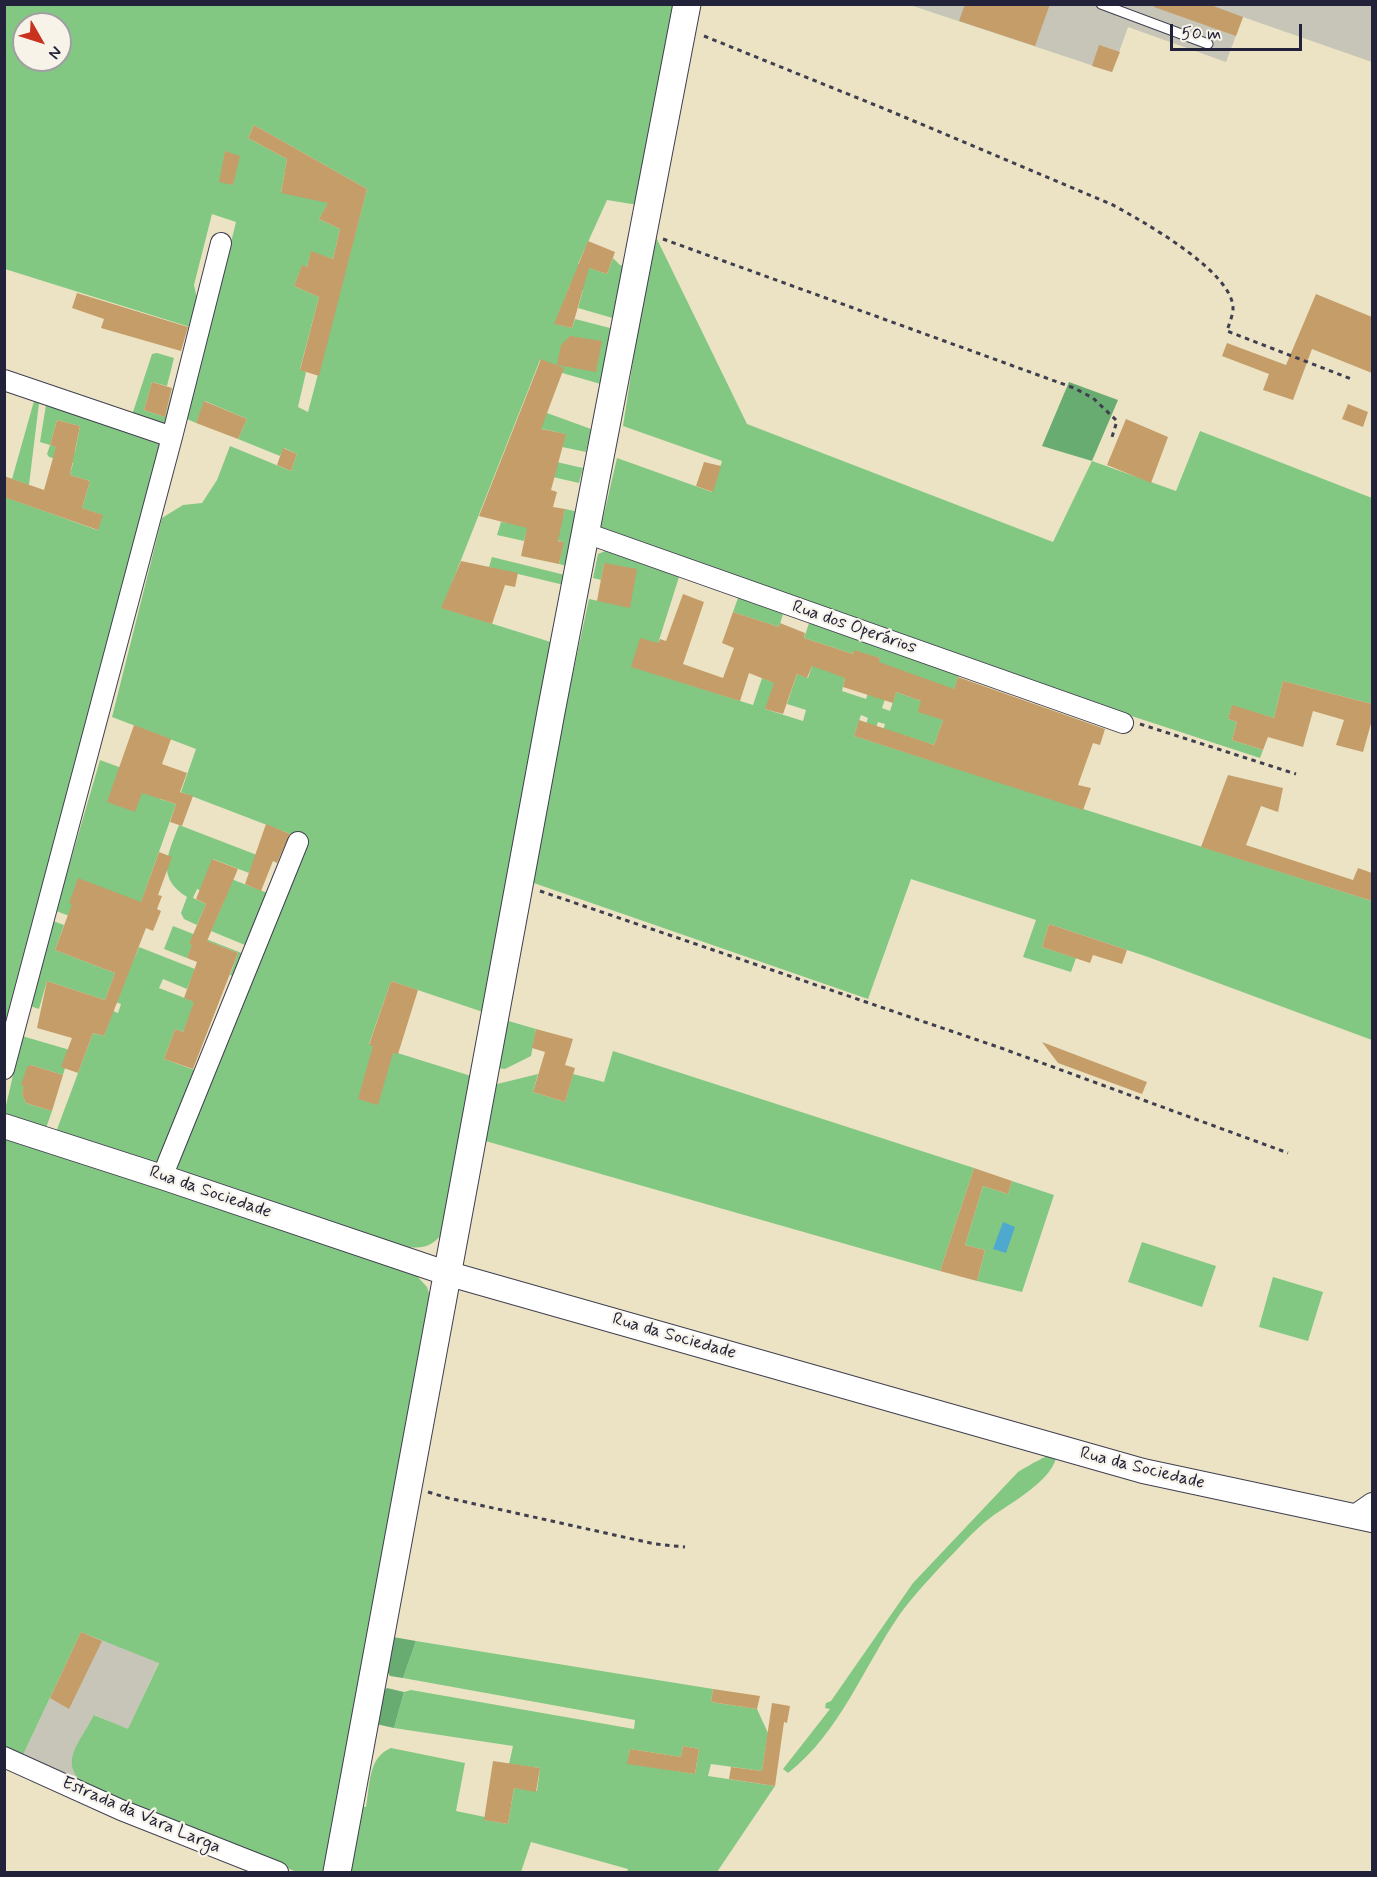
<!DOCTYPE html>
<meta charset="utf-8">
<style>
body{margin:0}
#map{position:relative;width:1377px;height:1877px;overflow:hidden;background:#ece3c4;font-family:Mynerve,sans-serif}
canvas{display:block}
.frame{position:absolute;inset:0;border:6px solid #22223b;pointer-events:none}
.north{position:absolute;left:12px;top:12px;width:60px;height:60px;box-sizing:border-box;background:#f7f3e8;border:2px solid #a29fa3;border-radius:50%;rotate:129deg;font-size:16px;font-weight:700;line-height:24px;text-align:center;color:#22223b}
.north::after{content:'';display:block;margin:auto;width:21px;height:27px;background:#c8321e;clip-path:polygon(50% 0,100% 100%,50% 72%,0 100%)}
.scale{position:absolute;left:1170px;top:24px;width:132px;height:27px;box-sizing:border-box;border:3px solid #22223b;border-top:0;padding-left:8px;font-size:18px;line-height:21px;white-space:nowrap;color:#22223b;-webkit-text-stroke:4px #f7f3e8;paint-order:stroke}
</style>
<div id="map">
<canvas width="1377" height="1877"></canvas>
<div class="frame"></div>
<div class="north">N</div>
<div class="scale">50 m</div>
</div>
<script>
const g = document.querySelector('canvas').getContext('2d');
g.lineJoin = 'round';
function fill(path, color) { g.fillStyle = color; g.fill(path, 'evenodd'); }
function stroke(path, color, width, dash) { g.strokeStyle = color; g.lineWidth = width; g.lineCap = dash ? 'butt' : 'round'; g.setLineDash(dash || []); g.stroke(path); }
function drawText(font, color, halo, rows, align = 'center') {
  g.font = font + ' Mynerve,sans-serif'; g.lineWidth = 4.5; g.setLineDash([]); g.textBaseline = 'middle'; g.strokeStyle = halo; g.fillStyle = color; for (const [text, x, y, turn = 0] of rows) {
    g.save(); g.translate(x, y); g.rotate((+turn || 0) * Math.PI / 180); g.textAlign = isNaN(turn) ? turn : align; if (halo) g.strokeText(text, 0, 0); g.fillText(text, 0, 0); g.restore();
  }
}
fill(new Path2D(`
 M910,5H1372V62L1243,17L1226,62L1128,27L1112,72Z
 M81,1632L159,1662L128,1730L95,1715L80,1782L22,1757Z`), '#c7c5b8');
fill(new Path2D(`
 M5,5H676L638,205L607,200L578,264L607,274L613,258L620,265L626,266L616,319L578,308L583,290L570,285L555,324L572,328L575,319L614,329L604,385L552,370L540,360L442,608L557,644L483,1012L391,981L369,1044L471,1076L446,1229C433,1247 423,1250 402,1246L177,1174L171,1167L293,835L181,792L196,749L112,717L162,518L183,505L202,503L217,480L230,446L291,471L297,454L284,448L280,456L238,439L247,419L205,401L196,423L187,419L236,222L212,214L194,285L199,308L193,328L5,269ZM24,24H60V60H24ZM254,125L367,189L308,412L298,407L306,372L300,369L319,297L294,286L302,266L307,267L311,252L333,259L340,229L319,219L338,187L281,193L287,159L248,138Z
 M653,231L747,424L1053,542L1092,461L1176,491L1200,431L1372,498V704L1283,681L1274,718L1232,706L1228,719L1237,722L1232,740L1263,750L1260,758L1107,708L601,527L617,458L712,492L722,461L623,426Z
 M157,353L174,358L167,386L152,382L144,410L165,417L173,388L176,389L166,427L132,415L152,354Z
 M34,401L39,403L29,485L12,479Z
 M46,405L162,445L5,1031V497L97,530L102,515L82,508L90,481L70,475L73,463L49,457L47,454L50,445L40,442ZM57,420L80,426L75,452L50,445Z
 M547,413L591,429L586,452L562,447L565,434L533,427Z
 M548,460L583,468L579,483L544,475Z
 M565,509L579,512L567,566L559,564L563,542L527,530L524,541L497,535L501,522L510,523L563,517Z
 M605,551L679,577L649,672L753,705L762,678L772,682L792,673L765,709L803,721L806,710L787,704L797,674L808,678L815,657L845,678L842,691L866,699L880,658L854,651L853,654L804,638L809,623L959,675L954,689L891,682L882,708L890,711L896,692L921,701L943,720L934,745L909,737L905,746L881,738L885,724L878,722L876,728L866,724L868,718L861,715L854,736L1372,901V1040L1148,957L1049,924L1042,947L1076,958L1071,972L1023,957L1036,920L911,879L868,999L528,881L589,599L629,607L604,563L601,580L593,578L598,554Z
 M492,557L565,575L564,585L489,567Z
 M738,598L783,614L779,627L733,612Z
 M100,760L165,784L160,799L176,804L134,922L110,931L56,911Z
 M179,825L257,855L249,873L213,859L208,870L270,894L245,945L211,931L224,901L197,889L193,898L206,904L197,925L184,919L181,913L187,897C155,877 168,854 179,825Z
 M53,921L64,925L55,950L115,973L105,1000L47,981L39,1009L30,1006Z
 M173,926L244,954L235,976L230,975L238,953L196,937L187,958L164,949Z
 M139,947L195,969L187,989L163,979L159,988L195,1002L183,1032L175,1029L164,1059L200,1072L159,1162L155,1165L56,1132L93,1033L104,1036L113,1011L118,1013L121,1004L115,1002Z
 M505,1020L536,1029L531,1056L505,1069L496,1068Z
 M22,1036L70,1050L63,1075L31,1065L22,1094L26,1103L52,1111L46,1128L8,1116L5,1110Z
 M613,1051L974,1168L940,1271L482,1140L493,1085L538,1074L533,1092L565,1102L573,1074L604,1082Z
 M5,1138L415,1274L427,1287L433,1305L329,1872H297L93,1790C54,1766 78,1746 94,1715L128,1729L159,1663L81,1632L22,1757L5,1753Z
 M1012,1181L1054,1195L1022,1292L977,1281L985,1250L965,1245L983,1186L1008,1194Z
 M1142,1242L1216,1266L1202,1307L1128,1282Z
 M1273,1277L1323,1292L1308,1341L1259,1327Z
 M1057,1453C1055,1480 1010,1503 990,1518C974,1530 959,1548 945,1562C929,1579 914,1595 900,1614C864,1666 840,1733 788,1773L783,1769L830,1709L825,1708L826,1703L831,1701L913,1583L1018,1472C1028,1466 1048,1454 1057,1453Z
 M416,1641L713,1689L711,1702L757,1709L768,1733L762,1771L711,1764L708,1776L775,1786L717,1872H627L628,1869L531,1842L521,1872H345L356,1805L366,1807C370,1785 368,1757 391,1748L465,1763L456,1811L485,1817V1820L508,1824L514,1788L537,1791L540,1768L509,1764L513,1746L394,1728L404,1692L411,1690L634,1729L635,1720L403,1678ZM683,1746L699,1749L695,1774L628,1763L630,1749L681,1757Z`), '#82c883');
fill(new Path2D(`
 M1069,382L1118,400L1092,461L1042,446Z
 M393,1637L416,1641L403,1678L390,1676L387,1671Z
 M387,1688L404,1692L394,1728L376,1724L383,1691Z`), '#69ac71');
fill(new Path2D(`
 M1003,1222L1015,1227L1006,1253L993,1249Z`), '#4fa8cd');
fill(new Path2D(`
 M965,4H1050L1035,46L959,21Z
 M1155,4H1208L1243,17L1236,36L1154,7Z
 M1099,45L1120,52L1112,72L1092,66Z
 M254,125L367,189L319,376L300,370L319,297L294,286L302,265L307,267L311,251L333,259L340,229L319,219L328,203L281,193L287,159L248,138Z
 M225,151L240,156L233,185L219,182Z
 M588,241L615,252L607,274L589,268L572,328L554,324Z
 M77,293L188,327L181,351L101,328L104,319L72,308Z
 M1316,294L1372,317V373L1312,349L1293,400L1263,390L1269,374L1222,356L1227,343L1286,365Z
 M570,336L602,341L596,372L557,365L561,345Z
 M541,359L564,368L541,429L566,434L551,490L557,492L553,507L565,509L558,541L564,542L559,564L521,556L527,528L479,516Z
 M152,382L172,388L165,417L144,410Z
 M204,401L247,419L238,439L196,423Z
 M1348,404L1368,412L1363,427L1342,419Z
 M1126,419L1168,437L1151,483L1107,465Z
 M57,420L80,426L70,475L90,481L82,508L103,515L98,530L4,497V476L44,490L56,447L50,445Z
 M283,448L297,454L291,471L277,465Z
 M704,462L721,466L713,492L696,486Z
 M461,561L518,573L515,587L505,585L492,624L441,608Z
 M604,563L637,569L630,608L597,601Z
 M683,594L704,602L683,664L723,678L734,648L722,643L733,612L779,627L780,623L805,633L804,638L853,654L854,650L880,658L879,662L954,689L958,677L1105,729L1100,745L1093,743L1078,785L1091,788L1083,810L854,736L859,720L934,745L943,720L918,712L921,701L896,692L893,703L843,687L845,678L812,666L807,678L797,674L783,714L765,709L774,683L749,673L740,701L631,667L640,638L658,643L660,639L666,641Z
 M1283,681L1372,704V720L1363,752L1336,745L1344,720L1313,711L1303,747L1268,737L1263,750L1232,740L1237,722L1228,719L1232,705L1274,718Z
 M134,725L171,739L162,764L187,773L180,792L193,796L182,826L170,822L176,804L142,793L135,812L107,802Z
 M1228,775L1283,788L1278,812L1261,806L1246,845L1353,880L1358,868L1372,873V901L1201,847Z
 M266,824L290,834L277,863L273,861L261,891L245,884Z
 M159,852L172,857L158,895L162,896L157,909L161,911L153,931L146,928L104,1036L93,1033L78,1073L61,1067L72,1038L37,1028L47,981L105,1000L115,973L55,950L72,904L69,903L78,878L141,902Z
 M212,859L238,869L207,941L238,953L193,1069L164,1059L175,1029L183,1032L194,1002L184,998L197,962L187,958L192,945L189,944L206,904L196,899Z
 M1049,924L1127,950L1122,964L1093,955L1090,963L1042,947Z
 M391,981L418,990L398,1054L393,1053L378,1105L358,1099L373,1046L369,1045Z
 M536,1029L573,1039L565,1065L575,1068L565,1102L533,1092L545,1052L532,1048Z
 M1042,1042L1147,1082L1142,1094L1058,1063Z
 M31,1065L63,1075L52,1111L26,1103L22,1094L24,1086L21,1085L27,1067Z
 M974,1168L1012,1181L1008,1194L983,1186L965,1245L985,1250L977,1281L940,1271Z
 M81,1632L102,1641L69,1709L50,1698Z
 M713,1689L760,1696L757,1709L711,1702Z
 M772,1703L790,1706L787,1723L784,1722L775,1786L729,1779L731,1767L762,1771Z
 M683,1746L699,1749L695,1774L627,1764L630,1749L681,1757Z
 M493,1761L540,1768L536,1792L514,1788L508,1824L484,1820Z`), '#c59d68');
const service = new Path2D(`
 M1101,4L1208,44`);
const minor = new Path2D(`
 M4,380L172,437
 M586,533L1123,723
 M4,1069L172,437L221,243
 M162,1177L298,842
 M1352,1517L1372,1503
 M4,1757L121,1810L278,1872`);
const tertiary = new Path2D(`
 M4,1126L165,1178L446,1273L1143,1471L1372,1520`);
const secondary = new Path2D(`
 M337,1872L551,712L687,4`);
stroke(service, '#403f50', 11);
stroke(minor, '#403f50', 22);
stroke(tertiary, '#403f50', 26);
stroke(secondary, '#403f50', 29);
stroke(new Path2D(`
 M704,36L890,111L1113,205C1142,221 1234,272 1233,309C1233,315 1229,324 1227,331L1354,380
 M663,239L1074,388L1093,398L1117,421L1112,437
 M1140,724L1296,774
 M540,891L1001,1048L1288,1153
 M428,1492L448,1498L655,1544L685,1547`), '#403f50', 3, [4.5, 4.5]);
stroke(service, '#fff', 9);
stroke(minor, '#fff', 20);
stroke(tertiary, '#fff', 24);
stroke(secondary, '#fff', 27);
drawText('18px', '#22223b', '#f7f3e8', [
 ["Rua dos Operários",854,628,19],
 ["Rua da Sociedade",210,1193,19],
 ["Rua da Sociedade",674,1337,16],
 ["Rua da Sociedade",1142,1469,14],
 ["Estrada da Vara Larga",141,1816,23]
]);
</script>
